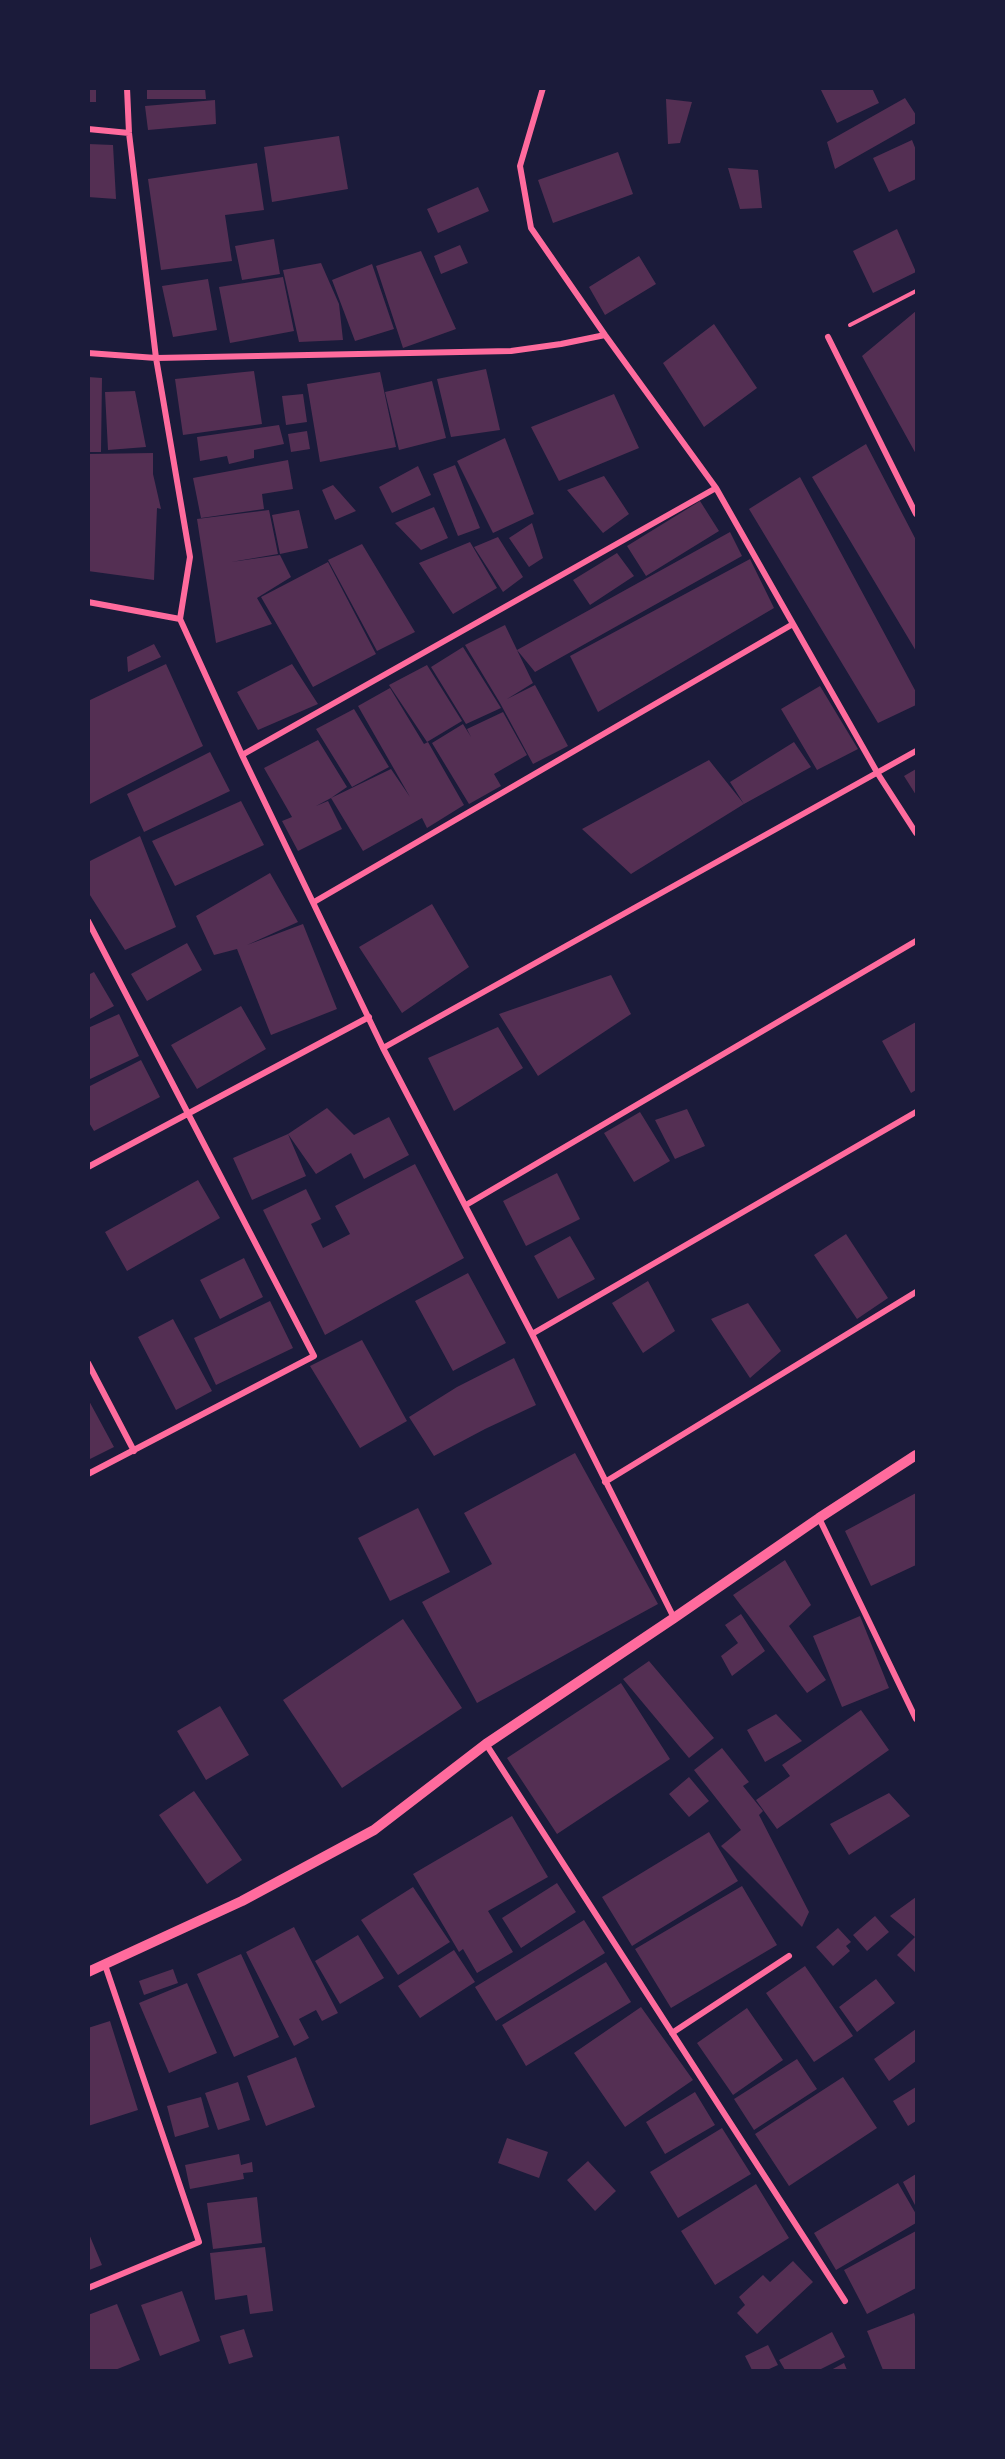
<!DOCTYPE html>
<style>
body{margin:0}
#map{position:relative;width:1005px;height:2459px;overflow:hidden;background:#1b1b3a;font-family:Ubuntu,sans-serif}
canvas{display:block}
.frame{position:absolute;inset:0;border:90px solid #1b1b3a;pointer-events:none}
</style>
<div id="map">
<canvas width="1005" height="2459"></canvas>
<div class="frame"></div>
</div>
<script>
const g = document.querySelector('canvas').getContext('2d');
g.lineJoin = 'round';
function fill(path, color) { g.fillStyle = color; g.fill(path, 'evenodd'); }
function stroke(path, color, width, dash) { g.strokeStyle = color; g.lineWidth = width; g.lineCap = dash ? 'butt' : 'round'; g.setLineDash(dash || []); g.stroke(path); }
fill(new Path2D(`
 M88,88H96V102H88Z
 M147,88H205L206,99H147Z
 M820,88H872L879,103L837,123Z
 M905,98L916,115V123L835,169L827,142Z
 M666,99L692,102L680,143L668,144Z
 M215,100L216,124L148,130L145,106Z
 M339,136L348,189L272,202L264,147Z
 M912,140L916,150V179L889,192L873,158Z
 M88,144L113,145L116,199L88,197Z
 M618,152L633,194L553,223L538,180Z
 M257,163L264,210L225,215L232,261L161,270L148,179Z
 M728,168L758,170L762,208L740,209Z
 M478,187L489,211L438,233L427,209Z
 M897,229L916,272L873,293L853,251Z
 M274,239L280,274L242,280L235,246Z
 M460,245L468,263L441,274L434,256Z
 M421,251L456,329L403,348L376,266Z
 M639,256L656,284L605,315L589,287Z
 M321,263L339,304L343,340L299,342L283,270Z
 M372,264L394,329L355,341L332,280Z
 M283,277L294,331L230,343L219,287Z
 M208,279L217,330L173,337L162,286Z
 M916,311V454L862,356Z
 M714,324L757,388L704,427L663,363Z
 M486,369L500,430L451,437L437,379Z
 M254,371L262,424L183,435L175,379Z
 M380,372L396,447L320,462L307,384Z
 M88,377L102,378L101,452H88Z
 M432,381L446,438L399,450L385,392Z
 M135,391L146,447L108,450L105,392Z
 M303,394L307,422L286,425L282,396Z
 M614,394L639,448L559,481L531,427Z
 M279,425L284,444L254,450V458L229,464L227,456L200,461L197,437Z
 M307,431L310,449L291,452L288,434Z
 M505,438L534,514L493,533L457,461Z
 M866,444L916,540V651L812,477Z
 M153,453V474L161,509L157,508L154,580L88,571V454Z
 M288,460L293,489L262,494L264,509L201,518L193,478Z
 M455,465L480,528L458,536L433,474Z
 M418,466L431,495L392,513L379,487Z
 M604,476L629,514L603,533L567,490Z
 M800,477L916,692V705L878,723L749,509Z
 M333,485L356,511L335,520L322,490Z
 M700,501L719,531L646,576L627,546Z
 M434,507L448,538L421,550L395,523Z
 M269,510L278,554L231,562L280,555L291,577L257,598L272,624L216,643L197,519Z
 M299,510L308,548L280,554L272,515Z
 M532,523L543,558L529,567L509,538Z
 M730,532L742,556L535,672L517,650L533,683L507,699L535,685L568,746L533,764L500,703L465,645L505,625L517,650Z
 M498,537L523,577L503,592L474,547Z
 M470,542L497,588L453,614L419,563Z
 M362,544L415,632L377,651L328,560Z
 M617,553L634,576L590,605L573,580Z
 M750,559L774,608L598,712L570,656Z
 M328,562L376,654L313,687L261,597Z
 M154,644L161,657L128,672L127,657Z
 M463,647L501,708L466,724L431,667Z
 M166,664L203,746L88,805V701Z
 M292,664L318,704L258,730L237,692Z
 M427,665L462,721L427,742L389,685Z
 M820,686L858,749L817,770L781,709Z
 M390,688L424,744L428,742L464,805L427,828L422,818L363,851L331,798L316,806L328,801L342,829L298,851L282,821L292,817L264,768L318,740L347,787L331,798L391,769L410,797L358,706Z
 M354,709L389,767L352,787L316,729Z
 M503,712L527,755L494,774L501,786L469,804L432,743L463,724L471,737L467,729Z
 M794,742L811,767L744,804L730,782Z
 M210,752L230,791L144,832L127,794Z
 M709,760L744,804L631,874L582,829Z
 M916,769V795L904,776Z
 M241,801L264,845L175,886L152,841Z
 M140,836L176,927L125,950L88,892V862Z
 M270,873L298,922L247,945L303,924L337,1009L271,1035L237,949L214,955L196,916Z
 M432,904L469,967L402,1013L359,947Z
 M187,943L202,970L147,1001L131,974Z
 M94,972L114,1006L88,1020V975Z
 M611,975L631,1014L538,1076L499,1014Z
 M241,1006L266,1049L197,1089L171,1045Z
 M119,1014L139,1056L88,1080V1028Z
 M916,1022V1090L911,1093L882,1041Z
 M498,1027L523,1068L454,1111L428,1058Z
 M141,1060L160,1097L94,1131L88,1121V1087Z
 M327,1108L354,1135L389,1117L409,1155L364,1179L351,1153L316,1174L288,1134L306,1176L252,1200L233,1158L288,1134Z
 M687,1109L705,1146L675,1159L655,1120Z
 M640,1112L670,1161L634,1182L604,1133Z
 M415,1164L464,1258L325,1335L263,1210L306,1189L321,1219L311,1224L323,1248L350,1234L335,1206Z
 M557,1173L580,1219L526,1246L503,1201Z
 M198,1180L220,1218L127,1271L105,1232Z
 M846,1234L888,1298L857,1319L814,1255Z
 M570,1236L595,1279L558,1299L534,1256Z
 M244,1258L263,1297L220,1319L200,1280Z
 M468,1273L506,1343L453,1371L415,1301Z
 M648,1281L675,1331L643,1353L612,1303Z
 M270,1301L293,1348L216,1385L194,1338Z
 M748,1303L781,1351L750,1378L711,1319Z
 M173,1319L212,1391L176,1410L138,1337Z
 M362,1340L407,1421L360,1448L310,1366Z
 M514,1358L536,1405L485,1429L434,1456L409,1417L457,1387Z
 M88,1399L114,1447L88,1460Z
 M575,1453L658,1604L477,1703L422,1602L492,1564L464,1513Z
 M916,1493V1565L871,1586L845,1531Z
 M418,1508L450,1572L390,1601L358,1538Z
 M785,1560L811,1605L789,1626L826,1680L807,1693L733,1595Z
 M741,1614L765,1651L732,1676L721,1656L738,1643L725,1625Z
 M860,1616L889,1688L842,1707L813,1636Z
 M403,1619L462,1708L342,1788L283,1700Z
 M649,1661L714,1738L689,1758L623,1679Z
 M621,1683L670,1759L557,1834L507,1758Z
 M220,1706L249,1755L206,1780L177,1731Z
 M861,1710L889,1750L777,1829L756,1800L790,1776L782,1765Z
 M776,1714L802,1741L765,1762L747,1730Z
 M722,1748L749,1782L743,1786L763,1811L759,1815L809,1912L802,1927L721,1846L741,1830L694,1770Z
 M689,1777L709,1801L689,1817L669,1794Z
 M194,1791L242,1860L207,1884L159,1815Z
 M889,1793L910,1816L849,1855L830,1824Z
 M512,1816L548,1877L488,1911L513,1952L477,1973L463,1949L459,1952L413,1874Z
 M709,1832L738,1881L632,1946L602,1897Z
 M557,1883L576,1912L521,1948L502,1918Z
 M742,1886L777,1945L671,2008L635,1949Z
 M413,1887L450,1942L398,1975L361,1920Z
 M916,1897V1973L897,1955L915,1937L890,1916Z
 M875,1916L889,1932L867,1951L853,1935Z
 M584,1920L605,1953L496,2021L475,1987Z
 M294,1927L338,2013L322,2021L316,2010L299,2019L309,2038L294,2046L246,1952Z
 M838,1928L851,1942L846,1946L850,1951L833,1966L816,1947Z
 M358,1935L384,1978L340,2004L315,1961Z
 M454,1950L475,1982L420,2018L398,1986Z
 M241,1954L279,2037L234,2057L197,1974Z
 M606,1962L631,2002L526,2066L502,2025Z
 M805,1966L853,2036L814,2062L766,1993Z
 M173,1969L178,1983L144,1995L139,1981Z
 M876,1979L895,2003L857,2032L839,2007Z
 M187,1983L217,2053L169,2073L139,2003Z
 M641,2007L693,2080L625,2127L574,2053Z
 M747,2008L783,2060L733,2095L697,2043Z
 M110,2021L138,2110L88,2126V2028Z
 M916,2029V2061L889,2081L874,2059Z
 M296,2057L315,2107L266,2126L247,2076Z
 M797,2059L817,2089L754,2130L734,2099Z
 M843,2077L877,2128L789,2186L755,2134Z
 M238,2082L250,2120L218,2130L205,2093Z
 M916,2087V2121L908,2126L893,2101Z
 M695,2092L715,2125L665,2154L646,2122Z
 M201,2097L209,2127L175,2137L167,2106Z
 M722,2128L751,2174L678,2218L650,2172Z
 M507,2138L548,2152L539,2178L498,2163Z
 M239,2154L241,2165L252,2162L253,2172L243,2173L244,2179L190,2189L185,2165Z
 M588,2161L616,2191L595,2211L567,2180Z
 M916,2174V2207L903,2182Z
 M898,2183L916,2214V2223L836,2270L814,2233Z
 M756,2184L789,2238L715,2285L681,2231Z
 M257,2197L262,2243L213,2249L207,2203Z
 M916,2231V2288L867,2314L844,2270Z
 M89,2234L102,2265L89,2270Z
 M265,2247L273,2311L250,2314L247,2295L215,2300L210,2253Z
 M793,2261L813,2282L757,2334L737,2313L745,2305L739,2297L763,2275L770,2282Z
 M182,2291L200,2341L160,2356L141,2305Z
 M117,2304L140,2360L115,2370H88V2315Z
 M914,2313L916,2320V2369L883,2370L867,2331Z
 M244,2329L253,2357L229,2364L220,2336Z
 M832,2332L845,2357L819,2370H785L779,2360Z
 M768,2345L778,2365L767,2370H752L745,2356Z
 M844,2363L847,2370H831Z`), '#542f53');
stroke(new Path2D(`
 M850,325L916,291`), '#ff6b9d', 4);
stroke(new Path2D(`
 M127,88L129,133L156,358L190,557L180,619
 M543,88L520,166L531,228L605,335L716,488L878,774L916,833
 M88,129L129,133
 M828,337L916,514
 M88,353L156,358L511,351L561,344L605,335
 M88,602L180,619
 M180,619L242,755L383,1048L532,1334L674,1618
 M242,755L716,488
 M314,902L793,624
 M88,921L314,1356L88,1474
 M383,1048L916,751
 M88,1167L369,1017
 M466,1205L916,941
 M532,1334L916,1112
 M88,1363L134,1451
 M605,1482L916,1292
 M819,1518L916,1719
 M486,1744L845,2301
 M672,2033L789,1956
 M88,2288L199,2242L105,1965`), '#ff6b9d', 6);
stroke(new Path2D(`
 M88,1972L242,1901L374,1830L486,1744L674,1618L819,1518L916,1455`), '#ff6b9d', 10);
</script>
